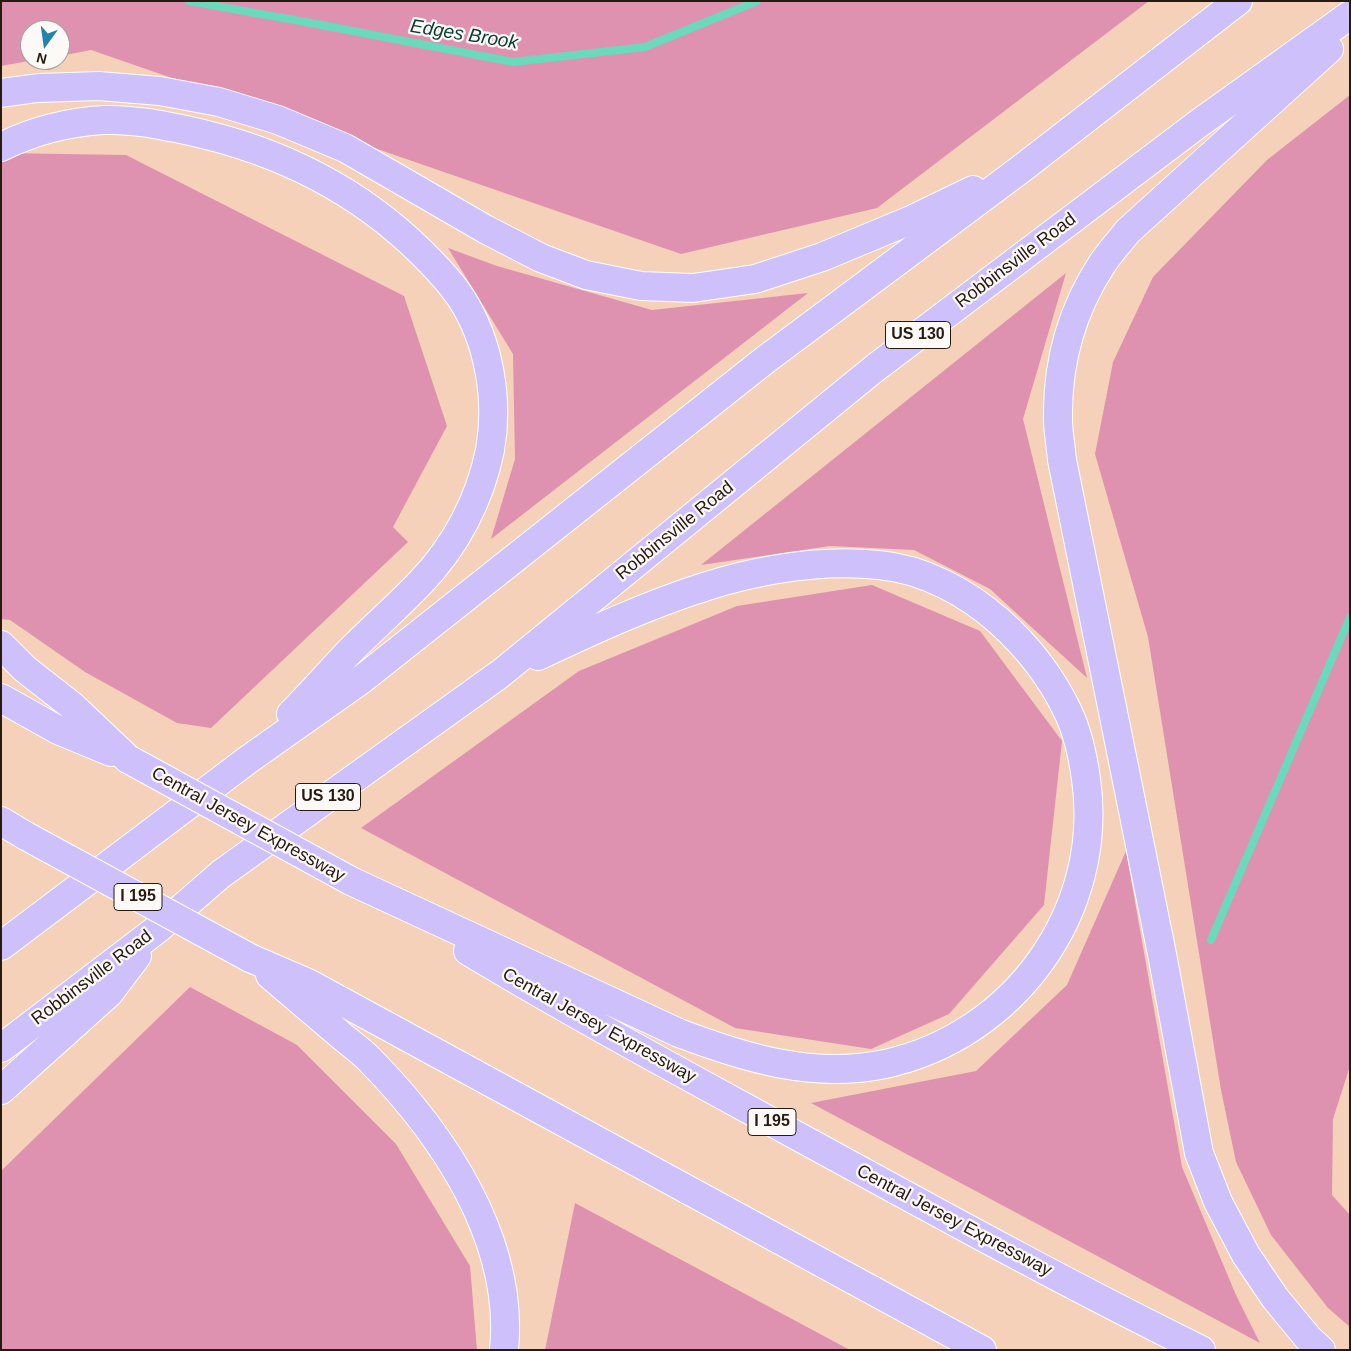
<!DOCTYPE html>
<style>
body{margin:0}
#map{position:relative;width:1351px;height:1351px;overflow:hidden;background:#f5d1b9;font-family:Arial,sans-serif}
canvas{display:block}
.frame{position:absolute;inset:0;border:2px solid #271a11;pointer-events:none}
.north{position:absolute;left:20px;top:20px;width:50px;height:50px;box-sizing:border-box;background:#fdf9f7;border:1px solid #a7a09b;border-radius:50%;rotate:194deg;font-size:14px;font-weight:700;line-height:20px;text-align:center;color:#271a11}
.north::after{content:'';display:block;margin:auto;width:18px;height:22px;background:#2482ae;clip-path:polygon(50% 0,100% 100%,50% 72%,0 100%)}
</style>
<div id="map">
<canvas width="1351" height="1351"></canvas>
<div class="frame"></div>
<div class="north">N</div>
</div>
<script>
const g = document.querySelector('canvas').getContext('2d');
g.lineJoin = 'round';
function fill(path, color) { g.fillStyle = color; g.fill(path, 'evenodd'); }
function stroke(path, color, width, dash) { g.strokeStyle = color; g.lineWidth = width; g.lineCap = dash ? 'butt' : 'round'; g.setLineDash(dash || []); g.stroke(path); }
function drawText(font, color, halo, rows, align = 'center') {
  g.font = font + ' Arial,sans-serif'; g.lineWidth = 4.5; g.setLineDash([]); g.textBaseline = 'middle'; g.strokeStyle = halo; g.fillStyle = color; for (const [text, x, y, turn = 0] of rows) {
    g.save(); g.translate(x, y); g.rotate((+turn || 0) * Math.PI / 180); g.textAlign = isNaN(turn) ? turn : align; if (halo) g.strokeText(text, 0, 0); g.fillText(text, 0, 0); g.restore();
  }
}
fill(new Path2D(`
 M1,1H1149L877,208L681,254L91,50L60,56V30H30V60H34L1,66Z
 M1350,95V1066L1333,1119L1332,1195L1350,1215V1327L1328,1308L1271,1235L1236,1162L1221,1090L1148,637L1095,454L1113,362L1153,277L1267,160Z
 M1,153L126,155L404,296L447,426L393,527L408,542L211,728L177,723L85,672L10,620L1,619Z
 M448,248L497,266L652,310L808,293L491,539L515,459L513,354Z
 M1066,273L1023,419L1087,678L990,589L914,550L830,546L701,565Z
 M872,585L980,631L1062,741L1044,905L949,1014L871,1049L735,1028L361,828L579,671L737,606Z
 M1126,851L1182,1167L1236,1295L1260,1343L811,1103L976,1071L1067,985Z
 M190,987L297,1045L396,1144L470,1266L477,1350H1V1171Z
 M575,1203L850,1350H545Z`), '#df92b0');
stroke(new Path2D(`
 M189,1L311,23L513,62L645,47L757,1
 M1211,940L1350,617`), '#6ad9bc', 8);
const highway = new Path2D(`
 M1,93L38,88L99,86L160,91L219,102L278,120L345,148L485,229L541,258L586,275L641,286L693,288L755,279L822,257L911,220L973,190
 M1,147C33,131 69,122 104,120C133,119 161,125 190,131C277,150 357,189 421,252C435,266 450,281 461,298C489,341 499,399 490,450C480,500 455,547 420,583C397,607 373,628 350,651C330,672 311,694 291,714
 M1,645L25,669L71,705L128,759
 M1,698L58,730L111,752
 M1,821L26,836
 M351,881L679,1033C745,1058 813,1079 885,1064C1014,1036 1105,911 1086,779C1083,757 1078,733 1068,712C1051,676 1028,647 999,621C966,592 923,569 879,565C758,553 645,606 538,656
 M1,946L249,759L361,680L765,360L1021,169L1238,1
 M468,951C581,1019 697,1081 812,1144C940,1214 1069,1285 1201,1350
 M250,958L308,983L982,1350
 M270,975C292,994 315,1013 337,1032C347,1041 359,1049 369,1059C443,1134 515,1240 504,1350
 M1,1048L160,927L221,874L500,674L875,368L1198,124L1350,15
 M1,1090L109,993L137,956
 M1321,1350L1308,1338L1275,1298L1246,1255L1218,1202L1199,1153L1162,954L1062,460C1061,447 1058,432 1058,419C1057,363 1072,310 1102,264C1110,252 1120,241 1128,231L1329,49`);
stroke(highway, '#fff', 30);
stroke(highway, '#cdc0fb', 28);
const highwayBridge = new Path2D(`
 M128,759L351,881
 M26,836L250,958`);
stroke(highwayBridge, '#fff', 30, []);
stroke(highwayBridge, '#cdc0fb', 28);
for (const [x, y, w] of [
 [918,335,65],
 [328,797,65],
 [138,897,48],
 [772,1122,48]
]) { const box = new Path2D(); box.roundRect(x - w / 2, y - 13.5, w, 27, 4); g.fillStyle = '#fdf9f7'; g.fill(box); stroke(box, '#271a11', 1); }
drawText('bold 16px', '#271a11', null, [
 ["US 130",918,335],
 ["US 130",328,797],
 ["I 195",138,897],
 ["I 195",772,1122]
]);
drawText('18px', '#271a11', '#fdf9f7', [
 ["Robbinsville Road",1016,261,-37],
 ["Robbinsville Road",675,531,-39],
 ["Central Jersey Expressway",248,825,29],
 ["Robbinsville Road",92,978,-37],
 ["Central Jersey Expressway",599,1026,29],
 ["Central Jersey Expressway",954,1221,28]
]);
drawText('italic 19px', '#093d32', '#fdf9f7', [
 ["Edges Brook",464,35,9]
]);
</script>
